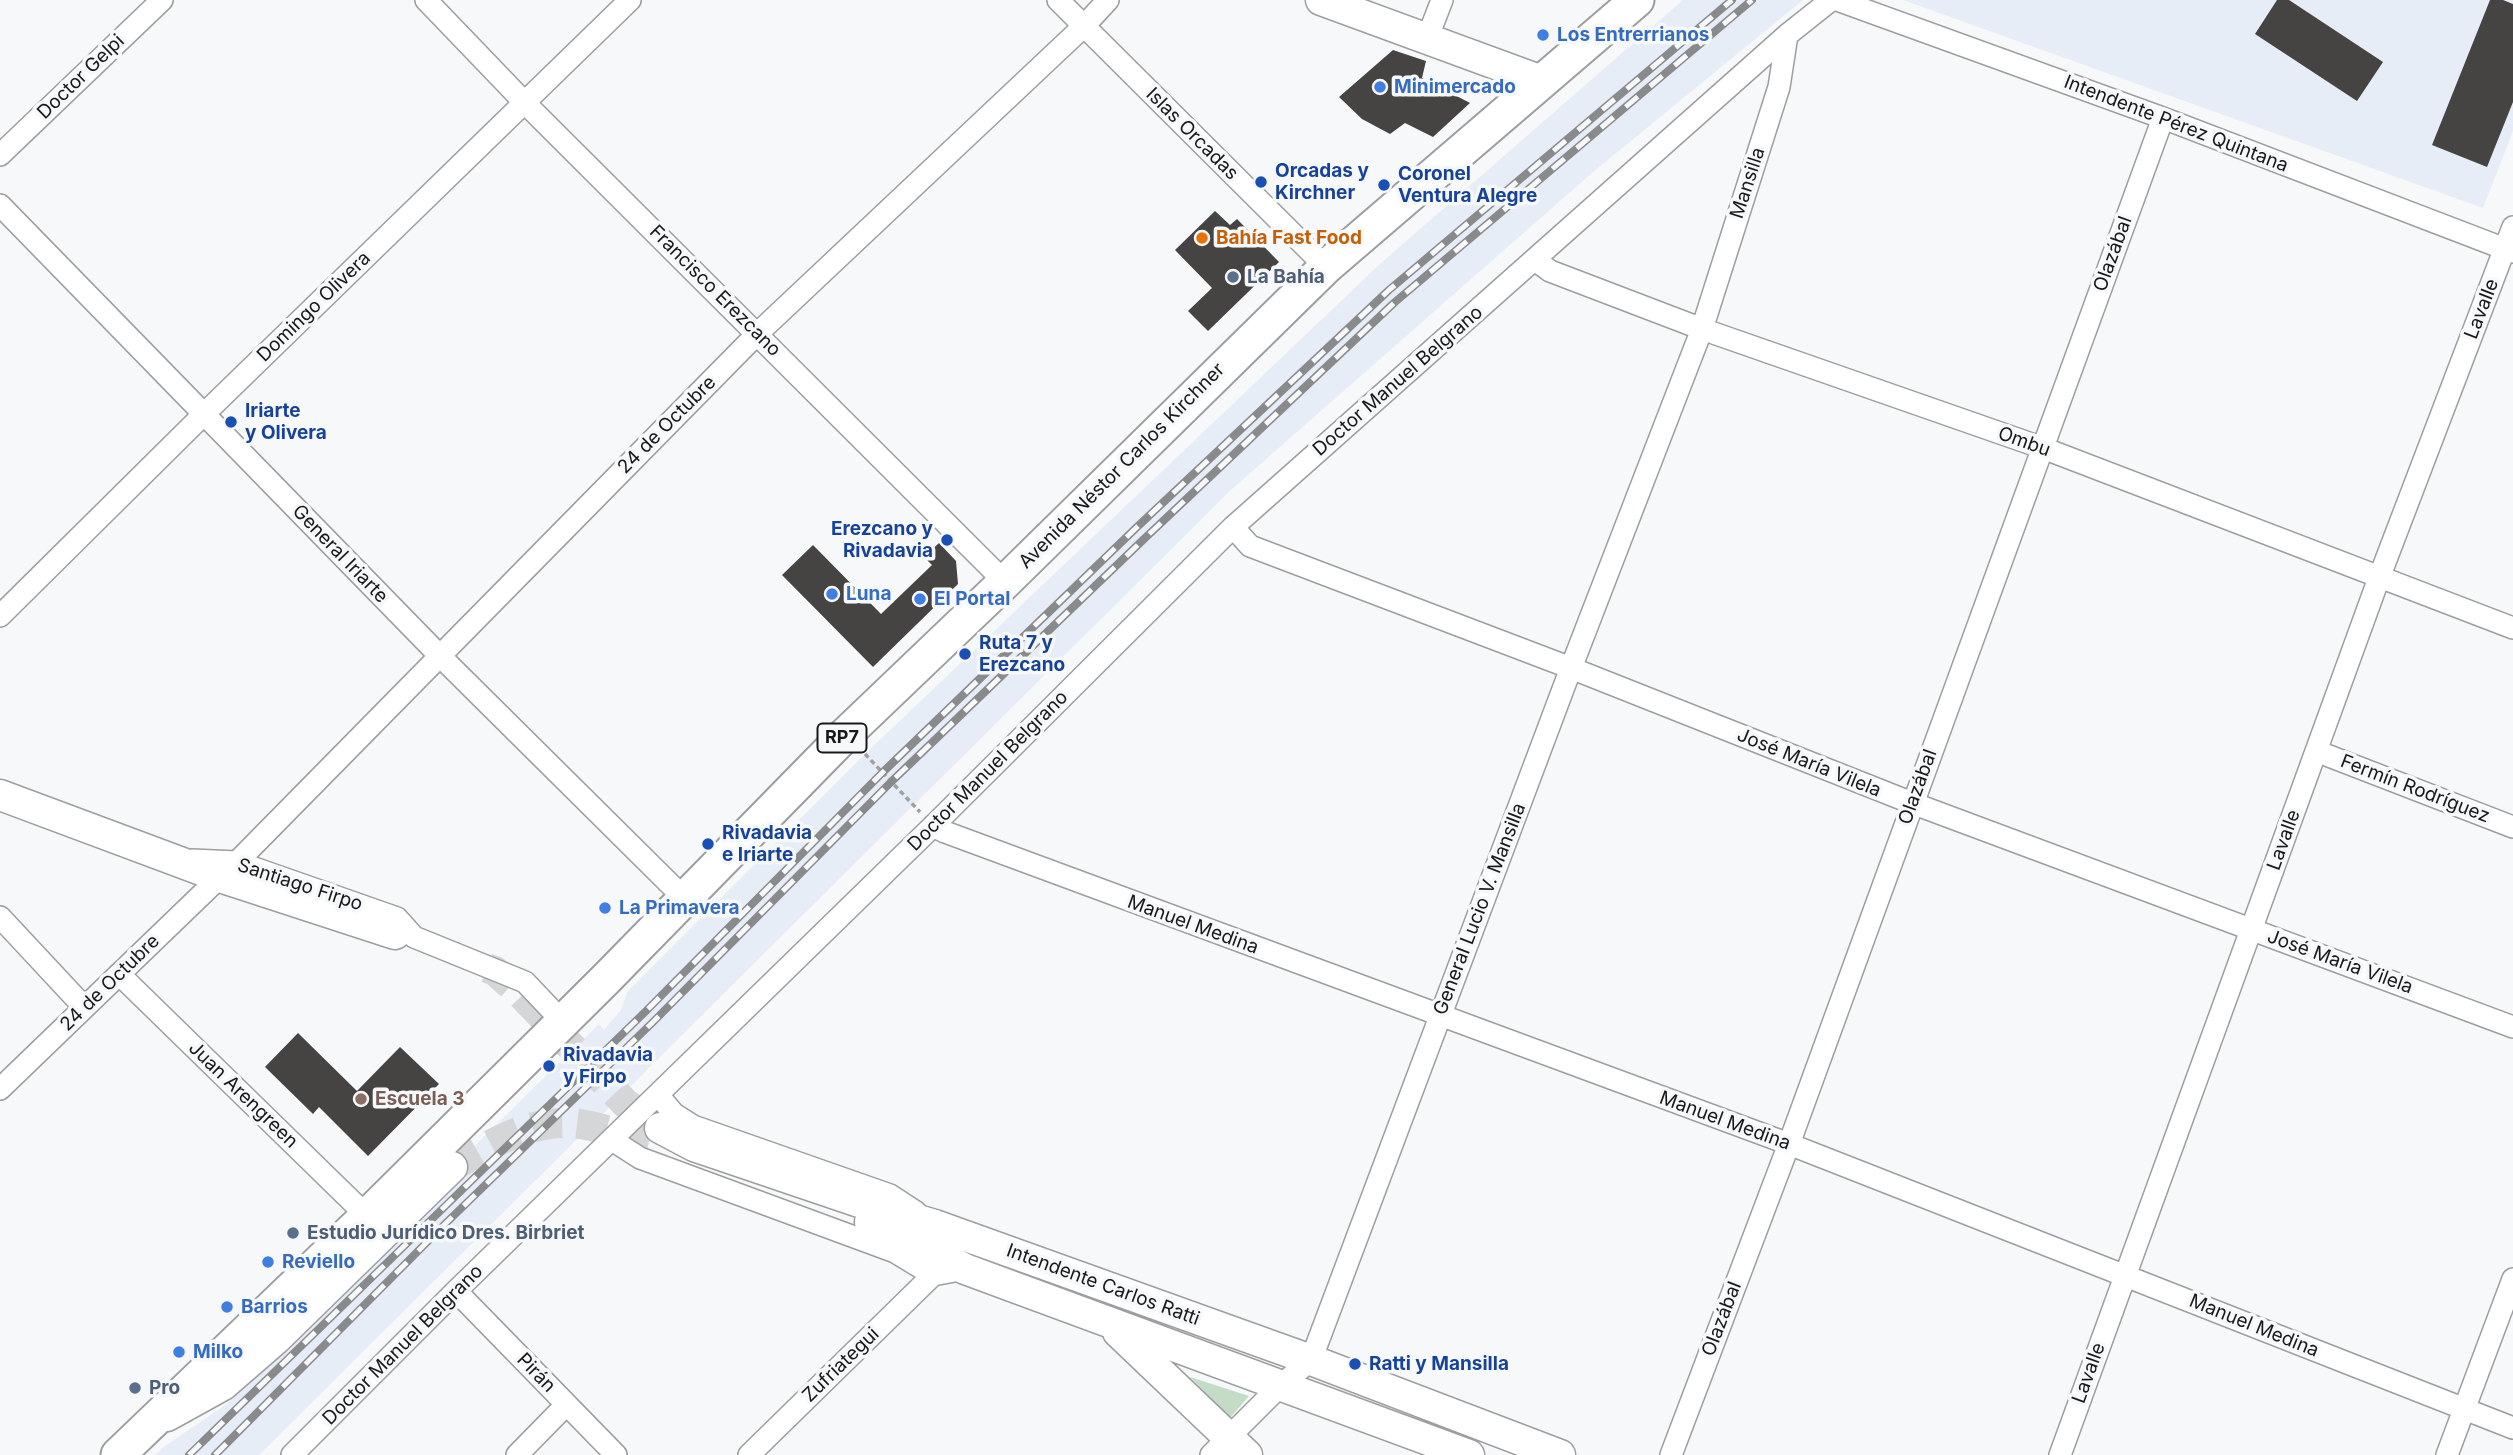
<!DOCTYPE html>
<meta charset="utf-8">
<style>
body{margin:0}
canvas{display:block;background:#f6f8fa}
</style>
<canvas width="2513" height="1455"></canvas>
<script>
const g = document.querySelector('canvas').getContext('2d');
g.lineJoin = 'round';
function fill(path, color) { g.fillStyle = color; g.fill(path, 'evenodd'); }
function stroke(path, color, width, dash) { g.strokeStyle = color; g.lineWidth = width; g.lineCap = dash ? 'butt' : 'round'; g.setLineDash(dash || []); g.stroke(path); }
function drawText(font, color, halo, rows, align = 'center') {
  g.font = font + ' Inter,sans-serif'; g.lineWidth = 7; g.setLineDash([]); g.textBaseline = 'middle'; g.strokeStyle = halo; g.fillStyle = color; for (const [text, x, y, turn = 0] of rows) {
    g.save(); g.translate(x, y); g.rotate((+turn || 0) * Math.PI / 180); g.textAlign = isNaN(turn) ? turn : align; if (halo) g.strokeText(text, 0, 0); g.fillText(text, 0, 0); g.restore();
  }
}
fill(new Path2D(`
 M1683,0H1803L1593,172L1232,489L259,1455H155L165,1446L227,1404L458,1169L457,1163L599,1024L604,1030L621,1010L628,991L867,752L1381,263Z
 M1903,0H2513V131L2483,208Z`), '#e7edf6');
fill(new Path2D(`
 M1190,1377L1249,1396L1230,1418Z`), '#c4dcc5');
fill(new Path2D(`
 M2277,0H2289L2383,62L2357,101L2255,34Z
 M2490,0H2503L2513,4V102L2487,167L2432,145Z
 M1393,50L1426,61L1422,78L1470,103L1433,137L1405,123L1390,134L1362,119L1339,97Z
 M1215,211L1230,225L1237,219L1279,262L1208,331L1188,311L1212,288L1175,250Z
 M939,543L956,561L958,584L873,667L782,575L813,545L881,614L932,565L924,557Z
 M298,1033L357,1091L400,1047L439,1084L368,1156L319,1107L313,1114L265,1067Z`), '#464443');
stroke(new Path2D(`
 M487,968L495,971L520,993L625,1103L660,1128
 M452,1167C491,1144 533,1117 580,1124C603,1128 627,1136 649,1142`), '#d5d6d8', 30, [30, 15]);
const street = new Path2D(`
 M426,0L525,103L1005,582
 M1058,0L1326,267
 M1837,0L2163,118L2513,252
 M1427,39L1442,0
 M0,155L162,0
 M0,205L439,655L684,898
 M1535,260L1550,271L1702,329L2043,448L2513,628
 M1233,527L1250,546L1571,668L1912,803L2513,1027
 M0,616L203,415L630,0
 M2316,751L2513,827
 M933,826L945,832L1789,1144L2513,1428
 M192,860L237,862L397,918L414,937L525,982L562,1021
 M237,862L758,333L1084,26L1108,0
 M0,917L84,1007
 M119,974L367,1216
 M0,1089L220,877
 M658,1095L674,1114L693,1126L890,1195L916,1212
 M612,1140L640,1158L895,1252L933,1275L965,1269
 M456,1291L616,1455
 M292,1455L456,1291L933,826L1233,527L1787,35L1831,0
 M517,1455L566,1405
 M749,1455L933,1275
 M1211,1455L1281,1385L1311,1360L1571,668L1702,329L1779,87L1787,35
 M1671,1455L1789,1144L2163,118
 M2060,1455L2379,578L2513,227
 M2447,1455L2513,1279`);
const secondary = new Path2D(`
 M1321,0L1542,81
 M0,795L220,877L395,934
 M660,1128L694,1146L883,1210L935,1225L1311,1360L1560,1455
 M870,1222L905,1237L965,1269L1469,1455
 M1118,1332L1247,1455
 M167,1416L223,1385L276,1339L452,1167`);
const primary = new Path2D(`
 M118,1455L367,1216L605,980L846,734L1005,582L1326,267L1637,0`);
stroke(street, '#9c9ea0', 24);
stroke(secondary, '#9c9ea0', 33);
stroke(primary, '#9c9ea0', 37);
stroke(new Path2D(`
 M865,754L920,812`), '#a0a1a3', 3.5, [5, 3.5]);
stroke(street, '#fff', 21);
stroke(secondary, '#fff', 30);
stroke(primary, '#fff', 33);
const rail = new Path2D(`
 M189,1455L645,1012L882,773L1136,528L1389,290L1732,0
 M215,1455L445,1224L653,1022L891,782L1144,539L1395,302L1752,0`);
stroke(rail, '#898a8c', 8);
stroke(rail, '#f6f8fa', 5, [16]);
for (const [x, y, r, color] of [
 [1543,35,7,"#3f7fe0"],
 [1380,87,7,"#3f7fe0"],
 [1261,182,7,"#1a4fb4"],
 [1384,185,7,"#1a4fb4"],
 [1202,238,7,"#e8710a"],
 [1233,277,7,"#5c6f8a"],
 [231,422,7,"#1a4fb4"],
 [947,540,7,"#1a4fb4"],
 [832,594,7,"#3f7fe0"],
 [920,599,7,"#3f7fe0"],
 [965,654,7,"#1a4fb4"],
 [708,844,7,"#1a4fb4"],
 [605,908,7,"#3f7fe0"],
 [549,1066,7,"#1a4fb4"],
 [361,1099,7,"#8d6e63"],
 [293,1233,7,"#5c6f8a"],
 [268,1262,7,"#3f7fe0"],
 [227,1307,7,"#3f7fe0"],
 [179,1352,7,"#3f7fe0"],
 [1355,1364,7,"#1a4fb4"],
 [135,1388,7,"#5c6f8a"]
]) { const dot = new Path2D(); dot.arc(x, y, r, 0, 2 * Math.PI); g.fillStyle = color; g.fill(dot); stroke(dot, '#f6f8fa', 2.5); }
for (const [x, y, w] of [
 [842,738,49]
]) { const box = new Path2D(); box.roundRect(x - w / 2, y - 14.5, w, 29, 5); g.fillStyle = '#f6f8fa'; g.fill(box); stroke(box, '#171819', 2); }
drawText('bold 18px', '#171819', null, [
 ["RP7",842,738]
]);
drawText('bold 19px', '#366cbe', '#f6f8fa', [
 ["Los Entrerrianos",1557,35],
 ["Minimercado",1394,87],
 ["Luna",846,594],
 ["El Portal",934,599],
 ["La Primavera",619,908],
 ["Reviello",282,1262],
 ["Barrios",241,1307],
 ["Milko",193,1352]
], 'left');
drawText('19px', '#171819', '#f6f8fa', [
 ["Doctor Gelpi",81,77,-44],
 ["Intendente Pérez Quintana",2176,124,21],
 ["Islas Orcadas",1192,134,45],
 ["Mansilla",1748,183,-72],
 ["Olazábal",2113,254,-70],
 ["Francisco Erezcano",715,291,45],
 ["Domingo Olivera",314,307,-44],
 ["Lavalle",2482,309,-69],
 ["Doctor Manuel Belgrano",1398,381,-41],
 ["24 de Octubre",667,425,-45],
 ["Ombu",2024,442,20],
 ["Avenida Néstor Carlos Kirchner",1122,466,-45],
 ["General Iriarte",340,554,46],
 ["José María Vilela",1809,763,22],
 ["Doctor Manuel Belgrano",988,771,-45],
 ["Olazábal",1918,787,-70],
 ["Fermín Rodríguez",2415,789,21],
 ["Lavalle",2284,840,-70],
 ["Santiago Firpo",300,885,18],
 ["General Lucio V. Mansilla",1480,909,-69],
 ["Manuel Medina",1193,925,20],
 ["José María Vilela",2340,962,20],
 ["24 de Octubre",110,983,-44],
 ["Juan Arengreen",243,1095,44],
 ["Manuel Medina",1725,1121,20],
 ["Intendente Carlos Ratti",1103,1285,20],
 ["Olazábal",1722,1319,-69],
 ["Manuel Medina",2254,1326,22],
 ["Doctor Manuel Belgrano",403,1345,-45],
 ["Zufriategui",841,1365,-44],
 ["Pirán",536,1373,46],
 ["Lavalle",2089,1373,-70]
]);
drawText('bold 19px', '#164399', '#f6f8fa', [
 ["Orcadas y",1275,171],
 ["Kirchner",1275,193],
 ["Coronel",1398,174],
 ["Ventura Alegre",1398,196],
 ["Iriarte",245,411],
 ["y Olivera",245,433],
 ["Erezcano y",933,529,"right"],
 ["Rivadavia",933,551,"right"],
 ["Ruta 7 y",979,643],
 ["Erezcano",979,665],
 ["Rivadavia",722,833],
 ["e Iriarte",722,855],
 ["Rivadavia",563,1055],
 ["y Firpo",563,1077],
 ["Ratti y Mansilla",1369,1364]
], 'left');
drawText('bold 19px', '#c56008', '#f6f8fa', [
 ["Bahía Fast Food",1216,238]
], 'left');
drawText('bold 19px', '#4e5e75', '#f6f8fa', [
 ["La Bahía",1247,277],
 ["Estudio Jurídico Dres. Birbriet",307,1233],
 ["Pro",149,1388]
], 'left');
drawText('bold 19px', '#785e54', '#f6f8fa', [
 ["Escuela 3",375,1099]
], 'left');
</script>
